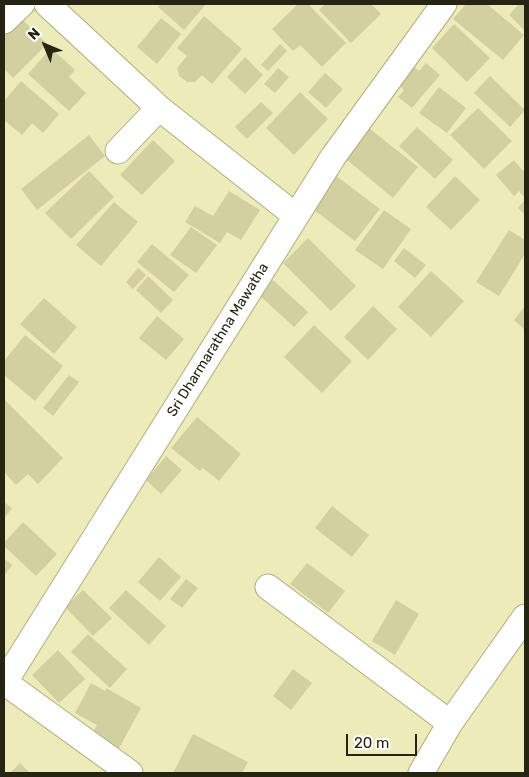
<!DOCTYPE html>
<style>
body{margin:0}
#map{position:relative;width:529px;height:777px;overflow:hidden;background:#eeebbb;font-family:Rubik,sans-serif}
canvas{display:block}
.frame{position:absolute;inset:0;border:5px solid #262513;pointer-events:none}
.north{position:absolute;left:20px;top:20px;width:50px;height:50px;-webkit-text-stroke:4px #fff;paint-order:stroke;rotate:315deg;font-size:14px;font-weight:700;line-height:20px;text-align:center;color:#262513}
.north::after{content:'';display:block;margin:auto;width:18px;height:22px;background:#262513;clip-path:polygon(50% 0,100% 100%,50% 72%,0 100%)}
.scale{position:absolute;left:346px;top:734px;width:71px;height:22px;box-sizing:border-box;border:2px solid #262513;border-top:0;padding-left:6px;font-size:15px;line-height:18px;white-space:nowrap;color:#262513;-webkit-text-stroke:4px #fff;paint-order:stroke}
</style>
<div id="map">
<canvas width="529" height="777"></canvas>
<div class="frame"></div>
<div class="north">N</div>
<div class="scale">20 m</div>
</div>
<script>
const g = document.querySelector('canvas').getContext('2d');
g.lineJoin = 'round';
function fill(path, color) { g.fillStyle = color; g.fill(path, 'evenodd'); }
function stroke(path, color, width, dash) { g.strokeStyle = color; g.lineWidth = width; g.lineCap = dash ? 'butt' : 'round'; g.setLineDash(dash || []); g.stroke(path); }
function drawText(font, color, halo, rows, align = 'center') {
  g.font = font + ' Rubik,sans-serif'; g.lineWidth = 4; g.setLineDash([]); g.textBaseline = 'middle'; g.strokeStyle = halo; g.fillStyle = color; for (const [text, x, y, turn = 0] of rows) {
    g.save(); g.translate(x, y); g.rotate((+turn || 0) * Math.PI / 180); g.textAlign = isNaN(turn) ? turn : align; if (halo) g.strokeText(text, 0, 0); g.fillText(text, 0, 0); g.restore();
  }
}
fill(new Path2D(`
 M161,4H206L184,30L158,7Z
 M298,4H308L346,43L322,67L300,45L293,51L272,29Z
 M325,4H371L381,14L351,43L319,10Z
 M466,4H487L524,35L503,60L453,19Z
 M519,4H525V31L509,15Z
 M204,16L242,49L212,84L202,75L195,82H187L179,76L177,68L187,56L177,48Z
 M21,18L47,44L13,78L4,69V35Z
 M161,18L181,34L157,64L137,47Z
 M454,24L490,58L467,82L432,48Z
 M280,44L287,51L268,71L261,65Z
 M51,48L75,70L69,77L86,93L69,111L28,74Z
 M245,57L263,75L245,94L227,77Z
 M409,63L419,71L426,63L440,75L412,108L398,97L404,90L394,81Z
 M278,68L289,77L275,93L264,84Z
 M325,73L343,89L326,108L308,92Z
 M490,76L525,110L510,127L474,93Z
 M21,81L59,114L43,133L32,123L22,135L4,120V101Z
 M439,87L466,108L447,133L419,113Z
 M300,92L328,119L294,155L266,128Z
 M261,102L273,113L247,139L235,127Z
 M478,108L512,141L484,169L450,135Z
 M417,127L453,160L435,179L399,146Z
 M370,129L418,167L393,198L346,159Z
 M89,135L105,156L37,210L21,189Z
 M153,140L175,161L142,195L120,175Z
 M514,160L525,173L524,197L519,191L514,196L496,175Z
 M89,171L114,197L71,239L45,213Z
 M335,175L380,209L355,241L310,207Z
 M455,176L480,200L451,230L426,207Z
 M229,191L260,210L241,240L227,232L220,243L185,222L195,206L213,216Z
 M525,200V215L518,208Z
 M114,202L138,222L101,266L76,245Z
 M384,210L411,229L383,269L355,250Z
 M191,227L217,245L196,273L170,255Z
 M509,230L525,240V254L499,296L476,282Z
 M308,238L356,286L331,311L283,263Z
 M152,244L189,275L174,292L137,262Z
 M404,248L426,265L415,278L394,261Z
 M138,268L146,275L133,289L126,282Z
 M431,271L464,301L431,337L398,307Z
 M148,276L173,300L161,313L136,290Z
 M273,280L308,312L294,327L259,295Z
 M44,298L77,327L54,354L20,324Z
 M373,306L397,329L368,360L344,337Z
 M525,306V330L514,320Z
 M157,316L184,339L166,360L139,338Z
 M314,325L352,361L322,393L284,357Z
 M25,335L63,366L35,401L4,375V361Z
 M69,375L79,382L53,416L43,408Z
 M4,399L63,458L38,484L28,474L16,485L4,472Z
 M197,417L241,454L219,481L203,468L200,471L171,448Z
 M166,456L182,470L161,494L146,480Z
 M4,502L12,508L4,519Z
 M332,506L369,535L352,557L315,528Z
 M23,522L57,554L36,576L4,546V543Z
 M159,557L181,577L160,601L138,582Z
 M4,558L12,565L4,576Z
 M307,563L345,591L328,613L290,584Z
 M186,579L198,588L182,608L170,599Z
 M83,590L112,618L93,636L65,607Z
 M126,590L166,626L149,645L109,608Z
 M396,600L419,614L395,655L372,641Z
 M88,634L127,669L110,688L71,652Z
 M58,650L85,679L59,703L32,675Z
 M293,669L312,683L291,710L273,696Z
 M91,683L105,691L106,688L141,708L118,750L100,741L102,738L93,732L97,725L75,713Z
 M193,734L248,762L242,773H173Z
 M20,763L30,773H10Z`), '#d2cfa1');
const minor = new Path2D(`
 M47,4L159,108L296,216
 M4,21L22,4
 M118,151L159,108
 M268,587L450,723
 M4,682L130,773
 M4,683L333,157L444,4
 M421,773L450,723L525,617`);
stroke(minor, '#afac7e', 27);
stroke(minor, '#fff', 25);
drawText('14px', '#262513', '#fff', [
 ["Sri Dharmarathna Mawatha",218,340,-58]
]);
</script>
